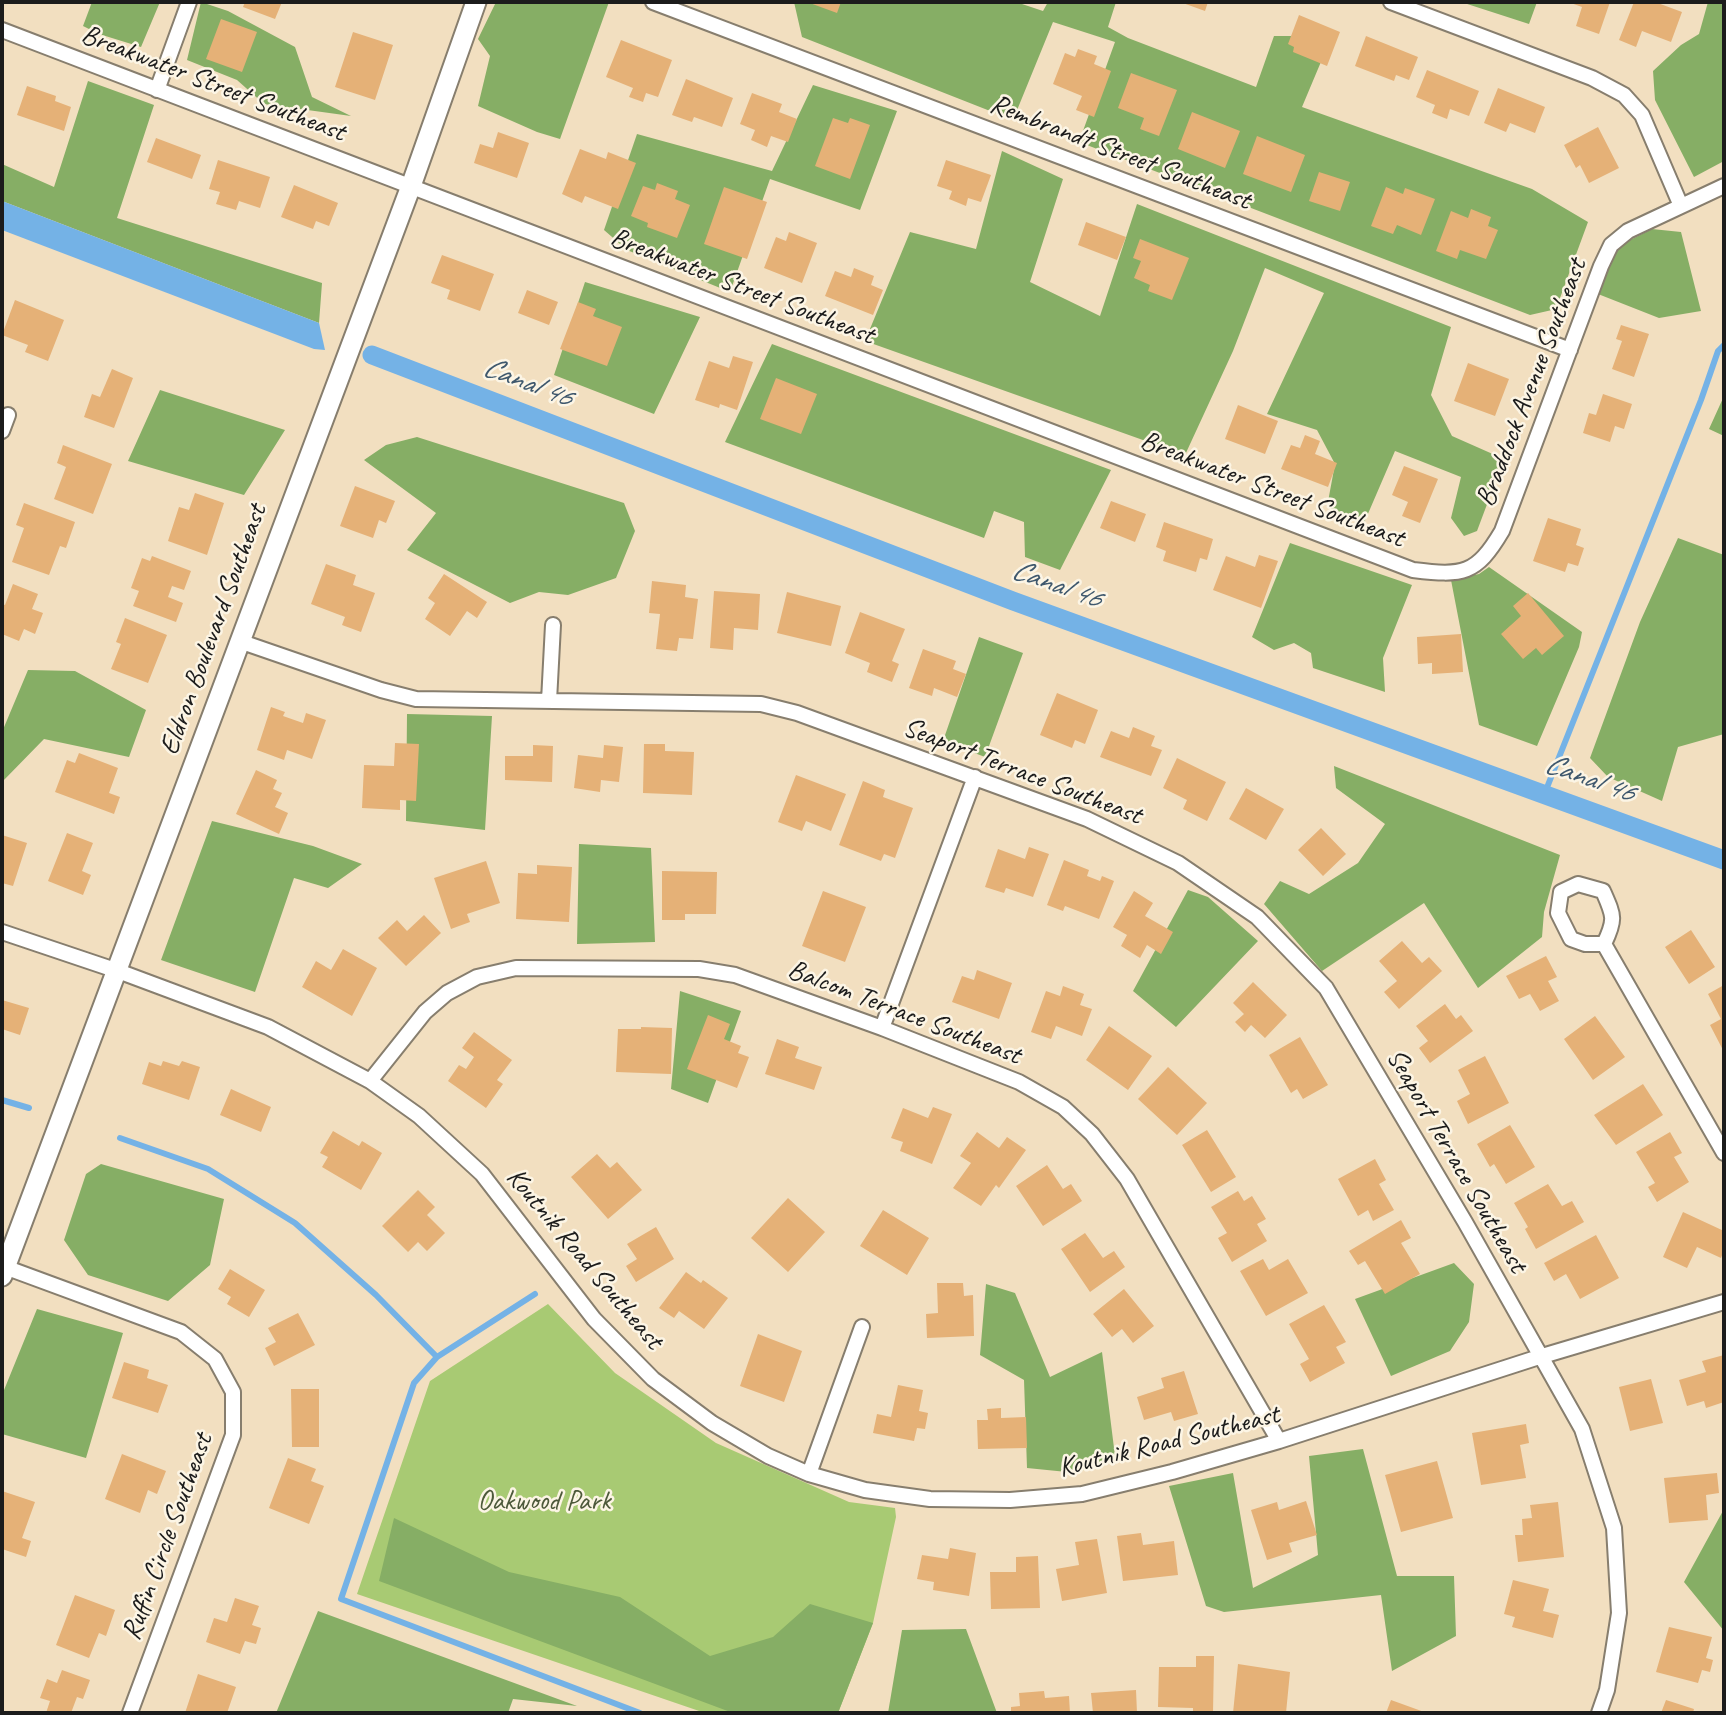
<!DOCTYPE html>
<style>
body{margin:0}
#map{position:relative;width:1726px;height:1715px;overflow:hidden;background:#f2dfc0;font-family:Caveat,sans-serif}
canvas{display:block}
.frame{position:absolute;inset:0;border:4px solid #1c1c1c;pointer-events:none}
</style>
<div id="map">
<canvas width="1726" height="1715"></canvas>
<div class="frame"></div>
</div>
<script>
const g = document.querySelector('canvas').getContext('2d');
g.lineJoin = 'round';
function fill(path, color) { g.fillStyle = color; g.fill(path, 'evenodd'); }
function stroke(path, color, width, dash) { g.strokeStyle = color; g.lineWidth = width; g.lineCap = dash ? 'butt' : 'round'; g.setLineDash(dash || []); g.stroke(path); }
function drawText(font, color, halo, rows, align = 'center') {
  g.font = font + ' Caveat,sans-serif'; g.lineWidth = 5; g.setLineDash([]); g.textBaseline = 'middle'; g.strokeStyle = halo; g.fillStyle = color; for (const [text, x, y, turn = 0] of rows) {
    g.save(); g.translate(x, y); g.rotate((+turn || 0) * Math.PI / 180); g.textAlign = isNaN(turn) ? turn : align; if (halo) g.strokeText(text, 0, 0); g.fillText(text, 0, 0); g.restore();
  }
}
fill(new Path2D(`
 M548,1304L615,1373L716,1443L849,1502L895,1508L896,1517L873,1623L838,1713H705L357,1594L430,1381Z`), '#a8ca73');
fill(new Path2D(`
 M92,2H160L141,47L99,34L83,26Z
 M201,2L228,11L295,47L312,97L351,116L264,104L237,80L187,60Z
 M496,2H609L560,139L537,132L478,106L490,56L478,39Z
 M794,2H1016L1043,11L1048,2H1116L1108,27L1128,38L1256,87L1274,36H1313L1323,57L1302,107L1532,189L1588,222L1560,298L1552,310L1530,315L1079,142L1115,42L1053,22L1013,120L802,37Z
 M1461,2H1537L1529,24Z
 M1708,2H1724V161L1694,177L1655,100L1653,71L1681,45L1699,34Z
 M88,81L154,105L117,218L322,283L319,323L2,201V164L54,187Z
 M813,85L897,111L860,210L770,179L730,292L627,250L604,230L637,134L772,171Z
 M1002,151L1063,179L1030,282L1100,316L1137,204L1451,327L1431,395L1452,436L1504,459L1477,531L1464,536L1451,518L1461,477L1395,451L1364,523L1327,507L1335,464L1317,430L1267,414L1324,293L1265,268L1233,351L1185,455L865,341L910,232L976,249Z
 M1652,229L1681,232L1701,311L1659,318L1598,294L1618,246Z
 M585,282L700,317L654,414L554,375Z
 M772,344L1111,470L1060,570L1025,557L1024,522L994,511L984,538L725,442Z
 M160,390L285,430L244,495L128,461Z
 M1724,396V436L1709,429Z
 M417,437L624,503L635,531L616,578L568,595L539,592L510,603L407,550L436,513L364,460L386,445Z
 M1678,538L1724,555V734L1678,747L1662,801L1608,777L1590,758L1640,622Z
 M1290,543L1412,585L1383,658L1385,692L1313,668L1311,653L1294,643L1274,650L1252,637Z
 M1489,567L1582,632L1579,647L1537,746L1479,725L1451,580L1479,574Z
 M979,637L1023,653L985,757L943,741Z
 M28,670L75,671L146,710L129,757L44,739L3,781L2,780V732Z
 M407,714L492,716L485,830L406,821Z
 M1334,766L1560,855L1544,912L1542,937L1478,988L1424,903L1322,971L1264,904L1280,881L1309,894L1358,863L1385,824L1336,788Z
 M212,821L313,846L362,864L328,888L294,878L255,992L161,960Z
 M579,844L651,848L655,942L577,944Z
 M1188,890L1208,897L1258,941L1176,1027L1133,991Z
 M680,991L741,1011L708,1103L671,1089Z
 M101,1164L224,1199L210,1265L168,1301L88,1275L64,1240L86,1174Z
 M1454,1263L1474,1284L1469,1322L1450,1351L1391,1376L1355,1299Z
 M986,1284L1015,1293L1050,1377L1102,1352L1115,1456L1077,1473L1027,1468L1024,1380L980,1355Z
 M37,1309L123,1333L86,1458L2,1434V1395Z
 M1363,1449L1397,1576H1454L1456,1636L1392,1671L1381,1595L1224,1612L1206,1606L1169,1486L1233,1473L1253,1588L1318,1555L1309,1456Z
 M1724,1509V1631L1684,1582Z
 M394,1518L509,1572L620,1597L710,1656L773,1637L810,1604L873,1623L838,1713H733L379,1581Z
 M318,1611L577,1706L513,1699L508,1713H276Z
 M966,1629L997,1713H888L902,1630Z`), '#86ae65');
fill(new Path2D(`
 M2,201L319,323L325,350L314,349L2,230Z`), '#74b2e6');
stroke(new Path2D(`
 M1544,795L1701,400L1718,351L1724,345
 M2,1100L29,1108
 M120,1138L208,1169L295,1223L376,1295L437,1357
 M535,1294L437,1357L414,1383L341,1599L640,1713`), '#74b2e6', 6);
stroke(new Path2D(`
 M372,355L1013,601L1724,860`), '#74b2e6', 19);
fill(new Path2D(`
 M245,2H282L275,19L243,7Z
 M807,2H841L837,13Z
 M1180,2H1208L1205,11Z
 M1568,2H1610L1599,34L1576,26L1582,7Z
 M1634,2H1655L1682,12L1671,42L1642,31L1636,47L1619,40Z
 M1299,15L1340,32L1327,66L1293,52L1294,47L1288,44Z
 M221,19L257,32L242,72L206,59Z
 M353,32L393,45L375,100L335,87Z
 M1366,36L1418,57L1409,80L1396,75L1394,81L1355,66Z
 M621,40L672,60L658,97L646,93L643,102L629,97L633,88L606,77Z
 M1078,49L1097,56L1094,64L1111,71L1094,117L1076,110L1082,96L1053,84L1065,53L1075,57Z
 M1427,70L1479,91L1469,116L1450,109L1447,119L1432,113L1435,105L1416,97Z
 M1131,73L1177,90L1159,136L1140,129L1144,118L1118,108Z
 M686,79L733,98L722,127L694,117L692,122L672,115Z
 M27,86L56,96L55,101L71,107L64,131L17,115Z
 M1498,88L1545,107L1535,133L1510,123L1506,132L1484,123Z
 M752,93L782,104L779,112L797,119L788,142L771,136L767,147L751,140L755,130L740,124Z
 M1192,112L1240,131L1225,168L1178,149Z
 M833,118L848,123L850,118L870,125L850,179L815,166Z
 M1598,127L1619,168L1589,183L1580,165L1576,168L1564,145Z
 M498,132L529,143L517,178L474,163L480,144L493,148Z
 M1257,136L1305,155L1291,192L1243,174Z
 M156,138L201,155L192,179L147,162Z
 M580,149L606,159L608,152L636,163L618,209L585,196L582,203L562,194Z
 M218,160L270,177L260,208L239,201L236,210L216,204L220,192L209,189Z
 M946,160L991,175L981,202L968,198L966,206L949,199L952,191L937,186Z
 M1319,172L1350,182L1340,211L1309,201Z
 M657,183L678,191L675,199L690,205L677,238L647,227L648,223L631,216L643,186L655,190Z
 M294,185L338,203L329,226L316,221L313,229L281,217Z
 M724,187L767,202L747,259L704,244Z
 M1386,187L1403,194L1405,188L1435,199L1421,235L1397,225L1393,234L1371,226Z
 M1471,209L1491,217L1488,226L1498,230L1486,259L1460,250L1457,259L1436,251L1451,211L1468,218Z
 M1086,222L1126,237L1117,260L1078,245Z
 M789,232L817,243L802,283L764,268L776,237L786,241Z
 M1140,239L1189,258L1172,300L1148,291L1150,285L1134,278L1141,261L1133,258Z
 M442,255L494,274L480,311L447,299L450,290L431,283Z
 M854,268L874,276L871,285L883,290L873,315L825,296L835,271L851,277Z
 M527,290L558,302L549,325L518,313Z
 M15,300L64,320L48,361L25,352L28,345L2,335Z
 M578,302L596,309L593,316L622,327L607,366L560,349Z
 M1621,325L1649,334L1634,377L1612,369L1622,341L1616,339Z
 M733,356L753,362L737,410L720,404L719,408L695,400L709,361L729,368Z
 M1468,363L1509,379L1495,416L1454,401Z
 M112,369L133,378L114,428L84,417L92,394L100,397Z
 M776,378L817,394L801,434L760,419Z
 M1603,394L1632,404L1624,429L1615,426L1610,442L1583,433L1589,413L1596,415Z
 M1238,405L1278,421L1265,454L1225,439Z
 M1305,435L1320,441L1315,454L1337,463L1328,487L1281,469L1291,445L1300,448Z
 M63,445L112,464L93,514L54,499L66,467L57,463Z
 M1404,466L1438,479L1420,523L1402,516L1408,502L1392,495Z
 M355,486L395,501L386,523L379,520L373,538L340,526Z
 M195,493L224,503L207,555L168,541L179,507L189,510Z
 M1111,501L1146,514L1135,542L1100,528Z
 M24,503L75,522L66,548L60,546L49,575L12,562L24,528L16,525Z
 M1548,518L1581,529L1576,545L1584,548L1578,566L1568,563L1565,572L1533,561Z
 M1164,522L1213,539L1207,560L1200,558L1196,572L1163,561L1166,551L1156,547Z
 M1259,555L1278,561L1261,608L1213,590L1226,556L1255,567Z
 M152,556L191,571L184,590L172,586L168,597L183,603L176,622L133,606L139,591L131,588L142,558L150,561Z
 M326,564L356,575L353,585L375,593L361,632L342,625L345,617L311,604Z
 M444,574L487,602L477,618L467,611L450,636L425,619L435,603L428,598Z
 M652,581L686,585L685,597L698,599L693,639L679,638L677,651L656,649L660,614L649,613Z
 M13,584L38,594L32,609L43,613L35,634L24,629L19,641L2,634V604L5,605Z
 M714,591L760,594L758,630L734,628L733,650L710,648Z
 M787,592L841,606L831,646L777,633Z
 M1528,593L1564,636L1542,655L1536,648L1523,659L1501,634L1521,616L1513,606Z
 M860,612L905,629L892,661L899,664L892,682L867,672L870,663L845,653Z
 M125,618L167,635L148,683L111,669L121,644L116,642Z
 M1461,634L1463,672L1432,674V663L1418,664L1417,637Z
 M923,649L956,661L953,669L966,674L957,697L934,688L932,696L909,688Z
 M1057,693L1098,710L1085,744L1075,740L1072,748L1040,735Z
 M271,707L285,712L283,716L303,723L306,713L326,720L312,759L287,750L284,760L257,750Z
 M1133,727L1155,736L1151,746L1162,750L1151,776L1100,757L1111,731L1129,738Z
 M395,743L419,744L416,801L400,800V810L362,808L364,765L394,766Z
 M644,744H665V751L694,752L692,795L643,793Z
 M533,745L553,746L552,782L505,780V756H533Z
 M604,745L623,747L619,782L601,780L600,792L574,788L578,755L603,758Z
 M79,753L118,768L109,793L120,797L114,814L55,792L67,760L75,763Z
 M1177,758L1226,782L1207,821L1183,809L1187,800L1163,788Z
 M256,770L277,780L273,789L282,793L275,807L288,813L279,834L236,814Z
 M796,775L846,794L831,831L806,821L802,831L778,822Z
 M863,781L885,790L883,797L913,808L895,858L884,854L881,861L839,845Z
 M1246,788L1284,809L1266,840L1229,819Z
 M1321,828L1346,854L1323,876L1298,850Z
 M67,833L93,843L82,871L91,875L83,895L48,881Z
 M2,835L27,843L13,886L2,883Z
 M1029,847L1049,854L1033,897L1006,888L1004,893L985,887L998,849L1025,859Z
 M1064,860L1089,870L1087,876L1100,881L1102,876L1114,881L1099,919L1065,906L1063,911L1047,905Z
 M486,861L500,903L467,914L470,922L451,929L434,878Z
 M537,865L572,867L569,922L516,919L518,873L537,874Z
 M662,871L717,872L716,914H685V920H662Z
 M823,891L866,907L845,962L802,946Z
 M1134,891L1153,903L1145,916L1173,932L1161,954L1147,945L1140,958L1121,946L1127,935L1113,927Z
 M424,915L441,933L406,966L378,938L397,920L407,931Z
 M1691,930L1715,967L1689,984L1665,947Z
 M1402,941L1422,963L1429,957L1442,971L1399,1009L1384,992L1397,981L1379,961Z
 M343,949L377,968L352,1016L302,987L316,961L331,970Z
 M1546,956L1557,977L1548,981L1559,1001L1540,1011L1530,994L1519,999L1506,976Z
 M977,970L1012,983L999,1019L952,1002L962,976L974,980Z
 M1253,982L1287,1015L1265,1038L1251,1025L1245,1032L1235,1022L1244,1014L1233,1003Z
 M1724,985V1052L1710,1025L1721,1019L1708,994Z
 M1063,986L1084,994L1080,1005L1092,1009L1082,1036L1056,1026L1051,1039L1031,1032L1046,991L1060,996Z
 M2,1000L29,1008L20,1035L2,1029Z
 M1445,1004L1456,1019L1461,1015L1473,1031L1430,1063L1419,1048L1428,1041L1416,1026Z
 M708,1015L730,1024L724,1039L741,1046L738,1053L749,1057L737,1088L687,1069Z
 M1595,1016L1625,1057L1593,1080L1564,1039Z
 M1109,1026L1152,1056L1128,1090L1086,1060Z
 M641,1027L672,1028L671,1074L616,1072L618,1029H641Z
 M474,1032L512,1060L497,1080L503,1084L486,1108L448,1081L459,1065L466,1069L474,1057L462,1048Z
 M1300,1037L1328,1085L1303,1099L1297,1089L1291,1093L1269,1055Z
 M777,1039L799,1047L795,1058L822,1067L814,1090L765,1074Z
 M1485,1056L1509,1103L1468,1124L1457,1101L1470,1094L1458,1070Z
 M163,1061L179,1066L182,1061L200,1067L189,1100L142,1084L149,1062L161,1066Z
 M1168,1067L1207,1103L1177,1135L1138,1099Z
 M1643,1084L1663,1115L1616,1145L1594,1115Z
 M231,1089L271,1107L261,1132L220,1115Z
 M933,1107L952,1114L932,1164L900,1151L903,1142L891,1138L903,1108L928,1118Z
 M1510,1125L1535,1167L1506,1184L1494,1164L1490,1167L1477,1144Z
 M1207,1130L1236,1177L1211,1192L1182,1145Z
 M333,1131L359,1146L362,1141L382,1153L361,1190L322,1167L328,1157L320,1153Z
 M977,1132L999,1148L1007,1137L1026,1150L999,1188L996,1185L981,1206L953,1188L971,1163L960,1156Z
 M1670,1132L1682,1153L1674,1157L1689,1182L1657,1202L1648,1187L1655,1183L1636,1152Z
 M597,1154L610,1168L617,1162L642,1190L608,1219L571,1177Z
 M1375,1159L1386,1180L1379,1184L1394,1210L1373,1221L1368,1210L1358,1216L1338,1179Z
 M1047,1165L1063,1189L1071,1184L1082,1201L1043,1226L1016,1186Z
 M1548,1184L1562,1206L1572,1201L1584,1222L1536,1249L1525,1229L1528,1227L1514,1203Z
 M418,1190L435,1207L427,1215L445,1233L427,1251L418,1242L408,1252L382,1226Z
 M1238,1191L1244,1201L1252,1196L1266,1219L1257,1224L1267,1241L1232,1262L1218,1238L1227,1233L1211,1207Z
 M788,1198L825,1232L788,1272L751,1238Z
 M883,1210L929,1238L907,1275L860,1246Z
 M1683,1212L1724,1231V1250L1721,1258L1697,1247L1687,1268L1663,1257Z
 M1401,1220L1411,1238L1401,1243L1420,1274L1385,1294L1365,1261L1358,1265L1349,1251Z
 M656,1227L674,1259L636,1282L626,1266L637,1259L627,1244Z
 M1085,1233L1103,1258L1114,1251L1125,1267L1090,1292L1061,1249Z
 M1596,1235L1619,1278L1580,1299L1566,1274L1554,1281L1544,1263Z
 M1263,1259L1269,1270L1288,1259L1308,1293L1266,1316L1240,1271Z
 M230,1269L265,1290L249,1317L227,1304L231,1297L218,1289Z
 M686,1272L701,1283L703,1280L728,1298L704,1329L679,1311L674,1318L659,1308Z
 M937,1283H963L964,1296L973,1295L974,1336L927,1338L926,1314L938,1313Z
 M1124,1289L1154,1326L1133,1343L1122,1329L1112,1337L1093,1314Z
 M1324,1305L1346,1342L1336,1347L1345,1363L1310,1382L1300,1364L1309,1359L1289,1324Z
 M298,1313L315,1345L274,1366L265,1348L276,1342L268,1328Z
 M758,1334L802,1351L784,1402L740,1386Z
 M1724,1355V1402L1706,1408L1704,1401L1687,1406L1679,1380L1706,1372L1702,1361Z
 M124,1362L149,1370L147,1378L168,1385L158,1413L112,1398Z
 M1184,1371L1198,1414L1174,1421L1171,1412L1144,1420L1137,1397L1164,1388L1161,1378Z
 M1651,1379L1663,1423L1630,1431L1619,1387Z
 M898,1385L923,1390L919,1411L928,1413L925,1429L917,1428L914,1441L873,1433L877,1414L891,1417Z
 M291,1389H319V1447H292Z
 M1001,1408V1418L1026,1417L1027,1448L978,1449L977,1420H988L987,1409Z
 M1526,1424L1529,1443L1520,1445L1526,1478L1481,1485L1472,1433Z
 M122,1454L166,1471L157,1494L148,1490L140,1513L105,1499Z
 M288,1458L316,1469L311,1481L324,1486L309,1524L269,1508Z
 M1437,1461L1453,1518L1401,1532L1385,1475Z
 M1717,1473L1719,1493L1706,1495L1708,1520L1669,1523L1664,1478Z
 M2,1491L35,1502L22,1538L31,1541L26,1557L2,1549Z
 M1306,1501L1317,1535L1289,1543L1292,1552L1267,1560L1251,1510L1277,1502L1279,1510Z
 M1558,1502L1564,1557L1518,1562L1515,1535H1523L1522,1519L1532,1518L1530,1505Z
 M1141,1533L1143,1545L1174,1541L1178,1575L1123,1581L1117,1536Z
 M1097,1539L1107,1593L1062,1601L1056,1569L1079,1565L1075,1542Z
 M950,1548L976,1553L969,1596L933,1590L934,1582L917,1579L922,1555L948,1559Z
 M1038,1556L1040,1608L991,1609L990,1572H1016V1557Z
 M1513,1580L1549,1589L1543,1611L1559,1615L1553,1638L1512,1627L1515,1617L1504,1614Z
 M75,1595L115,1610L106,1636L99,1633L89,1658L56,1645Z
 M235,1598L259,1606L252,1625L261,1628L256,1644L245,1641L240,1654L206,1642L214,1618L227,1622Z
 M1669,1627L1712,1637L1706,1658L1713,1660L1710,1672L1702,1670L1698,1683L1656,1672Z
 M1196,1656H1214L1213,1713H1193V1708L1158,1707L1159,1667H1196Z
 M1238,1664L1290,1672L1286,1713H1233Z
 M62,1670L90,1680L83,1699L77,1697L71,1713H46L50,1701L40,1698L47,1679L57,1683Z
 M198,1674L236,1687L227,1713H185Z
 M1136,1690L1137,1713H1093L1091,1693Z
 M1044,1691L1045,1698L1069,1696L1070,1713H1011V1707L1020,1706L1019,1693Z
 M1391,1700L1427,1713H1386Z
 M1666,1700L1694,1709L1693,1713H1661Z`), '#e5b177');
const minor = new Path2D(`
 M653,2L1570,350
 M1391,2L1592,78L1624,95L1642,115L1681,206
 M2,30L1413,570C1463,576 1476,575 1502,531L1601,266L1611,245L1628,231L1724,186
 M157,90L189,2
 M2,431L8,415
 M239,641L381,690L416,699L761,704L797,713L1087,819L1178,863L1257,917L1326,988L1465,1222L1582,1429L1614,1528L1619,1613L1607,1690L1599,1713
 M549,701L553,625
 M1578,884L1603,891C1614,916 1616,919 1604,944H1585L1571,939L1558,913L1561,892Z
 M2,932L118,971L268,1027L370,1081L419,1116L482,1174L594,1319L653,1379L712,1423L768,1456L809,1474L865,1490L930,1499L1010,1500L1082,1494L1172,1472L1279,1441L1539,1357L1724,1302
 M1604,944L1724,1153
 M882,1028L975,777
 M370,1081L425,1012L447,993L477,977L516,968L699,969L735,975L882,1028L1019,1082L1063,1107L1092,1134L1127,1179L1279,1441
 M2,1266L181,1332L215,1359L233,1392V1435L130,1713
 M809,1474L862,1327`);
const tertiary = new Path2D(`
 M2,1276L411,186L476,2`);
stroke(minor, '#877e6e', 18);
stroke(tertiary, '#877e6e', 23);
stroke(minor, '#fff', 14);
stroke(tertiary, '#fff', 19);
drawText('28px', '#1c1c1c', '#fcf5e5', [
 ["Breakwater Street Southeast",213,84,21],
 ["Rembrandt Street Southeast",1120,153,21],
 ["Breakwater Street Southeast",742,287,21],
 ["Braddock Avenue Southeast",1532,383,-69],
 ["Breakwater Street Southeast",1272,490,21],
 ["Eldron Boulevard Southeast",214,630,-70],
 ["Seaport Terrace Southeast",1022,772,21],
 ["Balcom Terrace Southeast",904,1013,21],
 ["Seaport Terrace Southeast",1456,1161,60],
 ["Koutnik Road Southeast",584,1259,50],
 ["Koutnik Road Southeast",1169,1442,-14],
 ["Ruffin Circle Southeast",168,1537,-70]
]);
drawText('28px', '#4d593a', '#fcf5e5', [
 ["Oakwood Park",544,1502]
]);
drawText('italic 30px', '#3f586d', '#fcf5e5', [
 ["Canal 46",527,383,21],
 ["Canal 46",1056,585,20],
 ["Canal 46",1589,779,20]
]);
</script>
